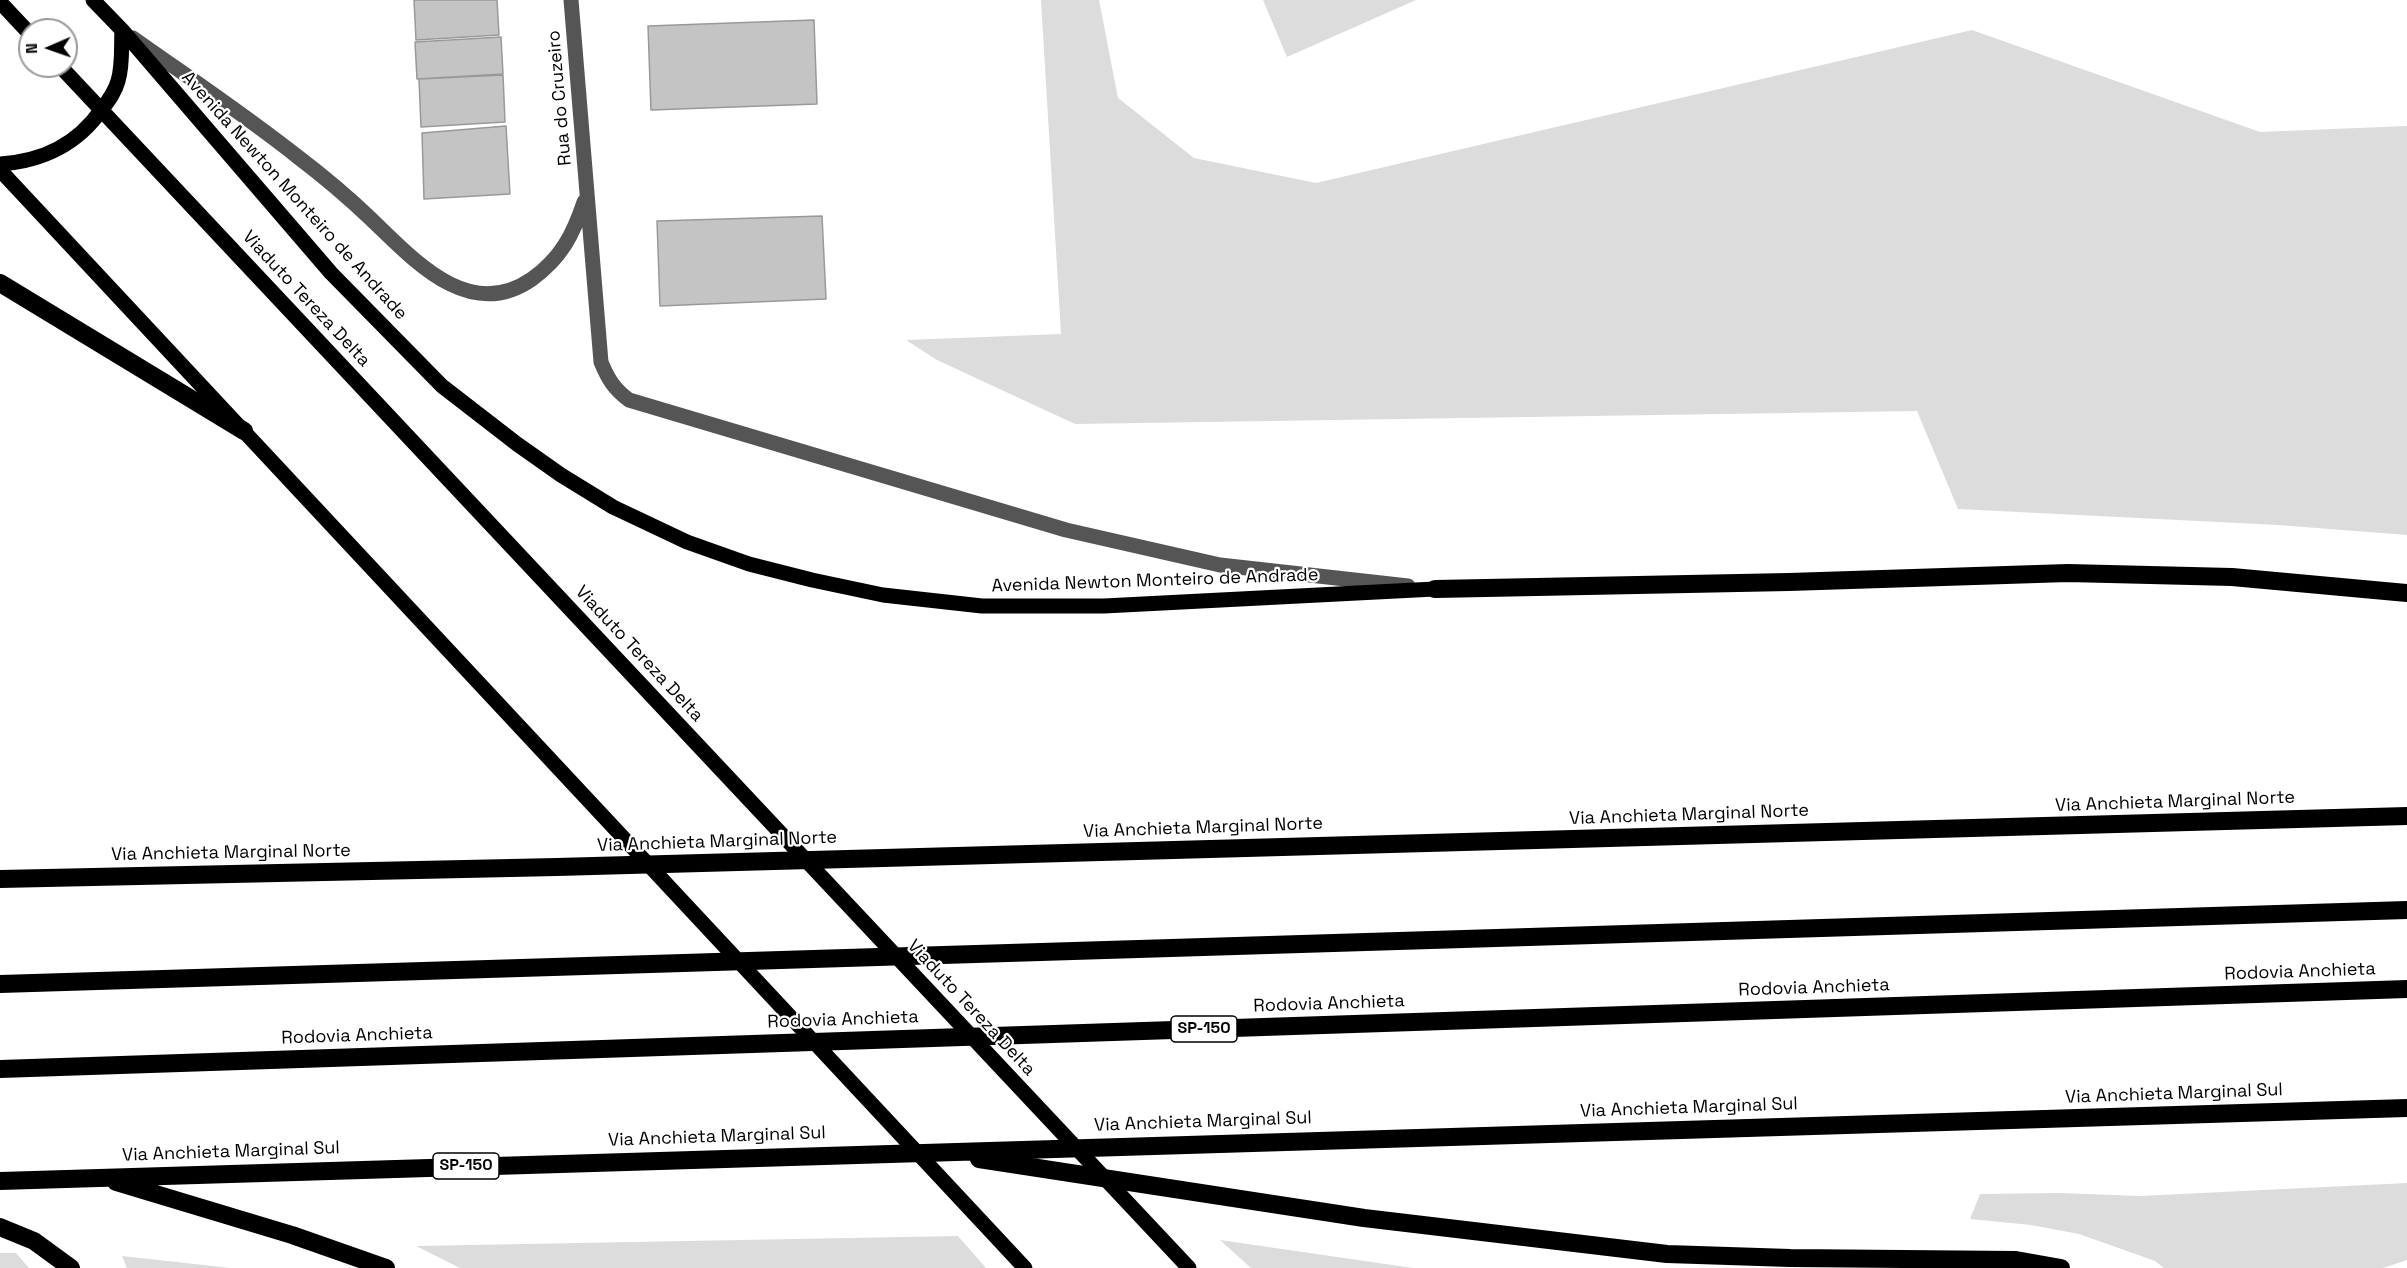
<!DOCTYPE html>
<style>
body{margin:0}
#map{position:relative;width:2407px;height:1268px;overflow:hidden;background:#fff;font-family:"Space Grotesk",sans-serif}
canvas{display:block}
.north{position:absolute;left:18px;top:18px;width:60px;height:60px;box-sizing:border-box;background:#fff;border:2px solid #999;border-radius:50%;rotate:268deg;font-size:16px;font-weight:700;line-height:24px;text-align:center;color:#000}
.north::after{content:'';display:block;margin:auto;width:21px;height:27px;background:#000;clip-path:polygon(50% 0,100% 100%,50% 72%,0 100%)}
</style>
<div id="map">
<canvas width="2407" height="1268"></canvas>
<div class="north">N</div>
</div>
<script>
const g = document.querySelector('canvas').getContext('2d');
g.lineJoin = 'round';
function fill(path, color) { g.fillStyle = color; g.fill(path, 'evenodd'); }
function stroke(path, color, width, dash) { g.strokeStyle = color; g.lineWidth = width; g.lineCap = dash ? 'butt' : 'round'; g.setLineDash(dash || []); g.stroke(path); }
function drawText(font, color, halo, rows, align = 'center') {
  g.font = font + ' "Space Grotesk",sans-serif'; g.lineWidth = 4.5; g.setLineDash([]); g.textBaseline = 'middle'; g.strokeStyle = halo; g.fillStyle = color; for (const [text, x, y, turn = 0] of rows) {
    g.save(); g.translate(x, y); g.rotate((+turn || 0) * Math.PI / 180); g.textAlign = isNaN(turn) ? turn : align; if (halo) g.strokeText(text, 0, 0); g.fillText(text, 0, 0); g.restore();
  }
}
fill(new Path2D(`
 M1041,0H1099L1118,98L1194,158L1316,183L1972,30L2260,132L2407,126V535L2278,525L1958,509L1917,411L1075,424L937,360L906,340L1061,334Z
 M1263,0H1416L1287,57Z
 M2407,1183V1260L2383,1268H2164L2155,1261L2079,1234L2031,1225L1970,1219L1980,1194L2060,1193L2140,1196Z
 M958,1236L986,1268H460L416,1246Z
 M1220,1240L1413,1268H1251Z
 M0,1253H16L29,1268H0Z
 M122,1256L231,1268H127Z`), '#dcdcdc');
const building = new Path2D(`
 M414,0H497L499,35L416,40Z
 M814,20L817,104L651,110L648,26Z
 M501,37L503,74L417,79L415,42Z
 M503,75L505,122L421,127L419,79Z
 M506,126L510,194L424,199L422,133Z
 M822,216L826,299L660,306L657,221Z`);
fill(building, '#c4c4c4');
stroke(building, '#999', 1.5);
stroke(new Path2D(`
 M571,0L601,362C608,379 614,389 629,400L1066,530L1220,565L1408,586
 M133,38C188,77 245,115 298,157C323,176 348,197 371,219C413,259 469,323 532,279C561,258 573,235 584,202`), '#555', 15);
stroke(new Path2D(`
 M93,0L122,30L331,273L442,386L517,444L561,475L613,507L687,542L749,564L812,580L883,595L982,606H1104L1435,589
 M0,2L30,34
 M60,66L1189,1268
 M0,164C43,161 77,145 102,109C109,100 115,92 118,81C123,65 121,46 122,30
 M0,170L1025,1268`), '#000', 15);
stroke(new Path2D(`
 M0,283L244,431
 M1435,589L1789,582L2068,573L2232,577L2407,593
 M0,879L557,867L2407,816
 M0,984L2407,910
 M0,1069L2407,989
 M979,1159L1364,1218L1667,1254L1790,1258L2016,1260L2061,1268
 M0,1181L2407,1108
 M116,1182L292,1235L386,1268
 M0,1227L34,1241L71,1268`), '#000', 18);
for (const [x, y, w] of [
 [1204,1029,66],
 [466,1166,66]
]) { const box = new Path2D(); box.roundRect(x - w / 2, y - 13, w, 26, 4.5); g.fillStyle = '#fff'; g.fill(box); stroke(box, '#000', 1.5); }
drawText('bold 16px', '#000', null, [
 ["SP-150",1204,1029],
 ["SP-150",466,1166]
]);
drawText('18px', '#000', '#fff', [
 ["Rua do Cruzeiro",560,98,-95],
 ["Avenida Newton Monteiro de Andrade",294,196,48],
 ["Viaduto Tereza Delta",306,299,47],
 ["Avenida Newton Monteiro de Andrade",1155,581,-2],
 ["Viaduto Tereza Delta",639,654,47],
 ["Via Anchieta Marginal Norte",2175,802,-2],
 ["Via Anchieta Marginal Norte",1689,815,-2],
 ["Via Anchieta Marginal Norte",1203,828,-2],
 ["Via Anchieta Marginal Norte",717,842,-2],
 ["Via Anchieta Marginal Norte",231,853,-1],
 ["Rodovia Anchieta",2300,972,-2],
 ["Rodovia Anchieta",1814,988,-2],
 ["Rodovia Anchieta",1329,1004,-2],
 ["Viaduto Tereza Delta",971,1008,47],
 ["Rodovia Anchieta",843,1020,-2],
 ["Rodovia Anchieta",357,1036,-2],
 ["Via Anchieta Marginal Sul",2174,1094,-2],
 ["Via Anchieta Marginal Sul",1689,1108,-2],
 ["Via Anchieta Marginal Sul",1203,1122,-2],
 ["Via Anchieta Marginal Sul",717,1137,-2],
 ["Via Anchieta Marginal Sul",231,1152,-2]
]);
</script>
